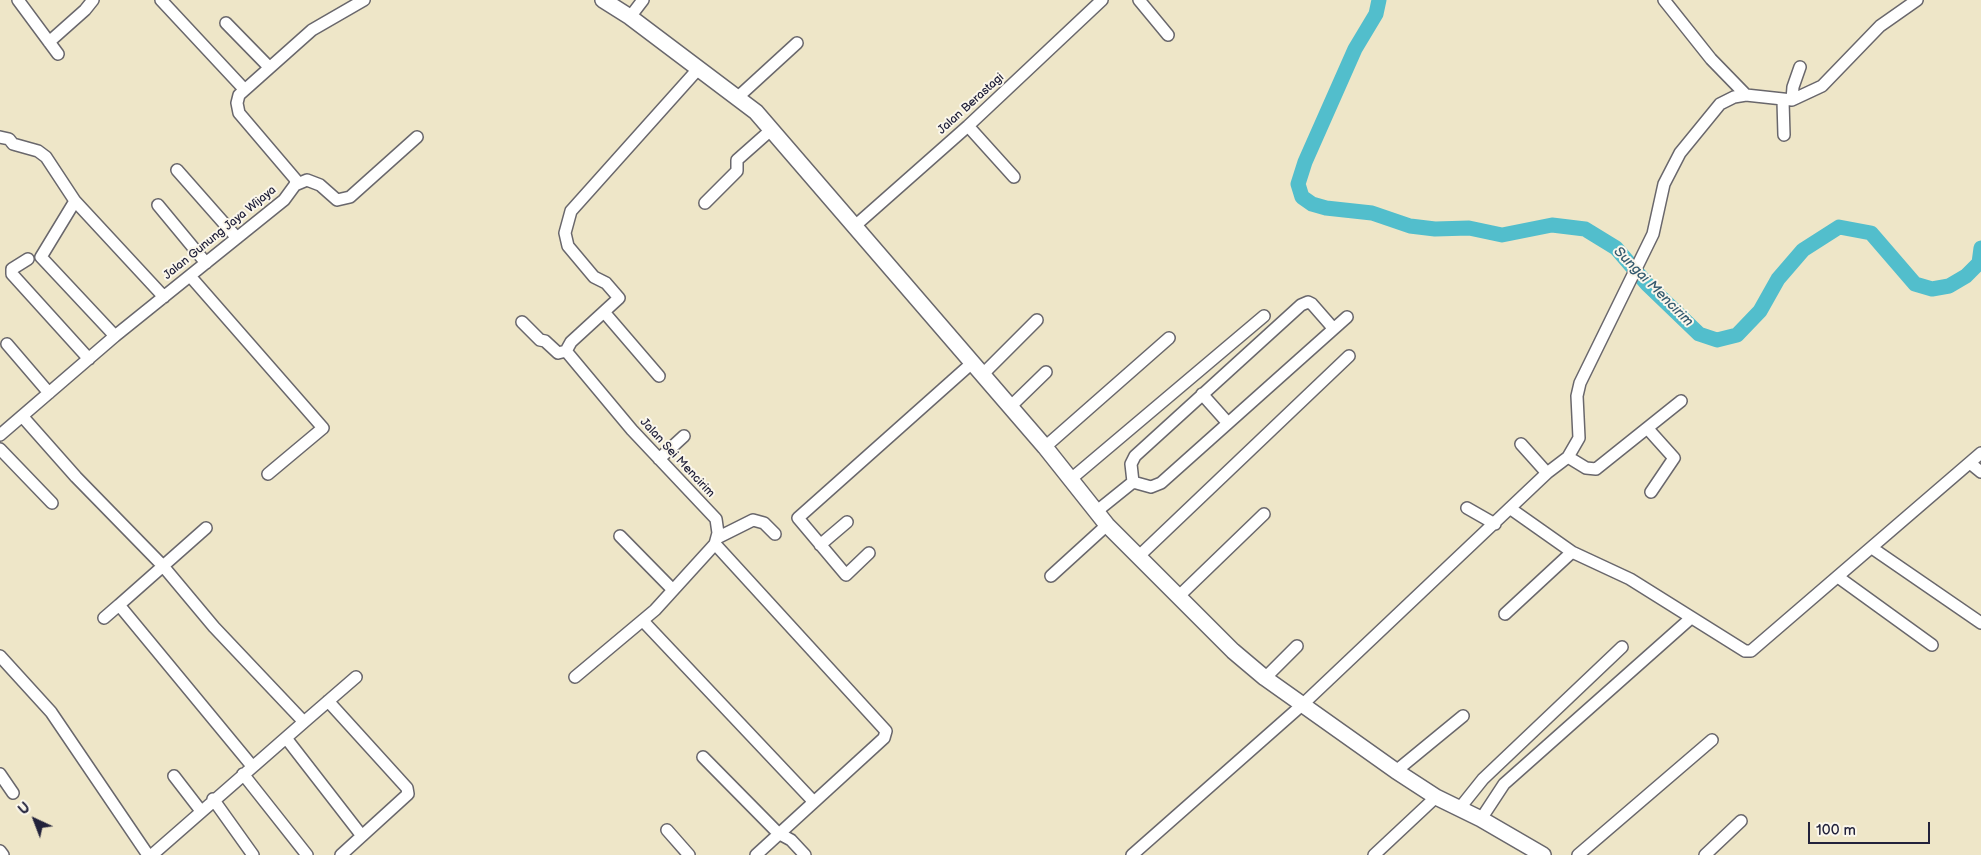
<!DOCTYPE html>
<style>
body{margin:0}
#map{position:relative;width:1981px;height:855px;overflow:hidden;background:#eee6c8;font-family:"Balsamiq Sans",sans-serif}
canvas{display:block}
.north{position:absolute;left:10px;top:795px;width:50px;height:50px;-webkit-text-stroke:4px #fbf7ec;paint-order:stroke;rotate:317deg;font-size:14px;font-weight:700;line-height:20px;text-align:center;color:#22223b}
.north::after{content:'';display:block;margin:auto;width:18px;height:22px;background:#22223b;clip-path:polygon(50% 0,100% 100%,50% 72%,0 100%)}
.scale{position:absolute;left:1808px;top:822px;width:122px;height:22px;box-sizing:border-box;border:2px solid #22223b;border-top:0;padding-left:6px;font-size:15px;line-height:18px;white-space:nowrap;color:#22223b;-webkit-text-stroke:4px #fbf7ec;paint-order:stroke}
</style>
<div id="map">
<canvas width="1981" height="855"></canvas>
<div class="north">U</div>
<div class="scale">100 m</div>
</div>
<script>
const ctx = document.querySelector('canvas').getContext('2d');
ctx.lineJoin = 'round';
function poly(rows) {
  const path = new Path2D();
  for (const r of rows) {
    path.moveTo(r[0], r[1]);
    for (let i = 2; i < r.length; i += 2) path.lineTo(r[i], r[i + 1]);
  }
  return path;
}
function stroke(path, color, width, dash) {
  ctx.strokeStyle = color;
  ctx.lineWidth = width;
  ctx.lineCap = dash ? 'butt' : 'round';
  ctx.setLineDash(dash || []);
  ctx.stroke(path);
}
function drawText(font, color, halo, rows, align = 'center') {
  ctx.font = font + ' "Balsamiq Sans",sans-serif';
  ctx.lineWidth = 4;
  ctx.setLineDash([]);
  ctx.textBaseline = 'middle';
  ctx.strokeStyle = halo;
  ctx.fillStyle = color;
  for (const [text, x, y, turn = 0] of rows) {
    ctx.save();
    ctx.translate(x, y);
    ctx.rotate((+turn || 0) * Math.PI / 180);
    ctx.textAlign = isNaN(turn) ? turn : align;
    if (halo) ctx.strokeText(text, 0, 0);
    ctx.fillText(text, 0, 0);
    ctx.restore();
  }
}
stroke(poly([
 [1379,0,1376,14,1355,49,1305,162,1298,184,1302,197,1312,204,1326,208,1372,213,1410,226,1435,229,1469,228,1502,235,1552,225,1585,229,1616,248,1647,284,1699,334,1717,340,1737,335,1760,311,1778,279,1803,250,1839,227,1871,233,1915,284,1932,289,1949,286,1966,276,1979,263,1981,248]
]), '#52becc', 15);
const minor = poly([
 [18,0,58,54],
 [161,0,244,89],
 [1139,0,1168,35],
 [1664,0,1711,59,1746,95],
 [630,17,643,0],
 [226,23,269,67],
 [49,42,85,10,93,0],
 [738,97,797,43],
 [1792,100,1793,87,1800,67],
 [1783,101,1784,135],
 [968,126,1014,177],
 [0,137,9,139,13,144,38,151,46,157,75,201,164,297],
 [177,170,237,238],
 [295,185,307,180,320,185,337,200,350,197,417,137],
 [75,201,41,257,115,336],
 [705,203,737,171,737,160,772,129],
 [158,205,206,263],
 [856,225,968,126,1102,0],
 [28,259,12,269,12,274,89,359],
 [190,276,323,428,268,474],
 [604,312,659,376],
 [522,322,540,340,545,341,558,353,566,351],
 [7,344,49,393],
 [566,351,632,430,716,519,718,533,715,544,655,610,575,677],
 [566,351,571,342,619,298,606,283,594,277,568,246,565,233,571,211,699,68],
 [982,375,1037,320],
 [1202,394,1227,422],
 [1010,407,1046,372],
 [22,416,76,477,163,566,214,627,304,722,356,677],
 [1648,429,1674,458,1651,492],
 [0,435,115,336,284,200,295,185,296,180,239,113,237,103,239,95,312,30,364,0],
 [1521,444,1547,473],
 [1045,447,1169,338],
 [0,449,52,503],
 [1568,457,1586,468,1596,469,1681,401],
 [659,459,684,436],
 [1970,463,1981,472],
 [1071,479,1264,316],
 [1133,482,1131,464,1135,456,1301,305,1308,302,1312,304,1333,328],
 [1467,508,1495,524],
 [1511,509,1572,552,1630,579,1745,651,1751,651,1981,453],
 [1097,511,1133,482,1151,487,1161,483,1347,317],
 [206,528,119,605,252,766],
 [620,536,673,590],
 [717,538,753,520,764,523,775,534],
 [715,544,886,731,884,738,756,855],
 [820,545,847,522],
 [1872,548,1981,623],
 [869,553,846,575,798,518,972,363],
 [1139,556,1349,356],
 [1051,576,1107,525],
 [1838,577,1932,645],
 [1179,596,1264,514],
 [1505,614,1572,552],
 [104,618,119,605],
 [643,621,814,802],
 [0,656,51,712,148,855],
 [1265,678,1297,646],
 [328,701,407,788,408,794,341,855],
 [286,738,362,836],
 [703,757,778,833,791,840,805,855],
 [1396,771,1463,716],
 [0,774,13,793],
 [243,774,307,855],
 [174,776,201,811],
 [213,799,253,855],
 [1459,809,1483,779,1622,647],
 [1481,819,1504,784,1691,618],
 [667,830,689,855],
 [0,851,3,855],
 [152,855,304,722],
 [1132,855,1302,705,1547,473,1568,457,1579,438,1577,396,1580,383,1653,234,1664,184,1680,153,1720,104,1734,97,1746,95,1792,100,1822,86,1880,26,1917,0],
 [1374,855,1436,797],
 [1578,855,1712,740],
 [1705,855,1741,821]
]);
const major = poly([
 [603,0,630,17,756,112,1045,447,1107,525,1233,651,1265,678,1396,771,1436,797,1481,819,1543,855]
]);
stroke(minor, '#69676c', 14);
stroke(major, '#69676c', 18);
stroke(minor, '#fff', 11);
stroke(major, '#fff', 15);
drawText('12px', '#22223b', '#fbf7ec', [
 ["Jalan Berastagi",971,104,-42],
 ["Jalan Gunung Jaya Wijaya",220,233,-39],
 ["Jalan Sei Mencirim",677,458,47]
]);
drawText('italic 14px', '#33596e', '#fbf7ec', [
 ["Sungai Mencirim",1653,287,45]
]);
</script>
